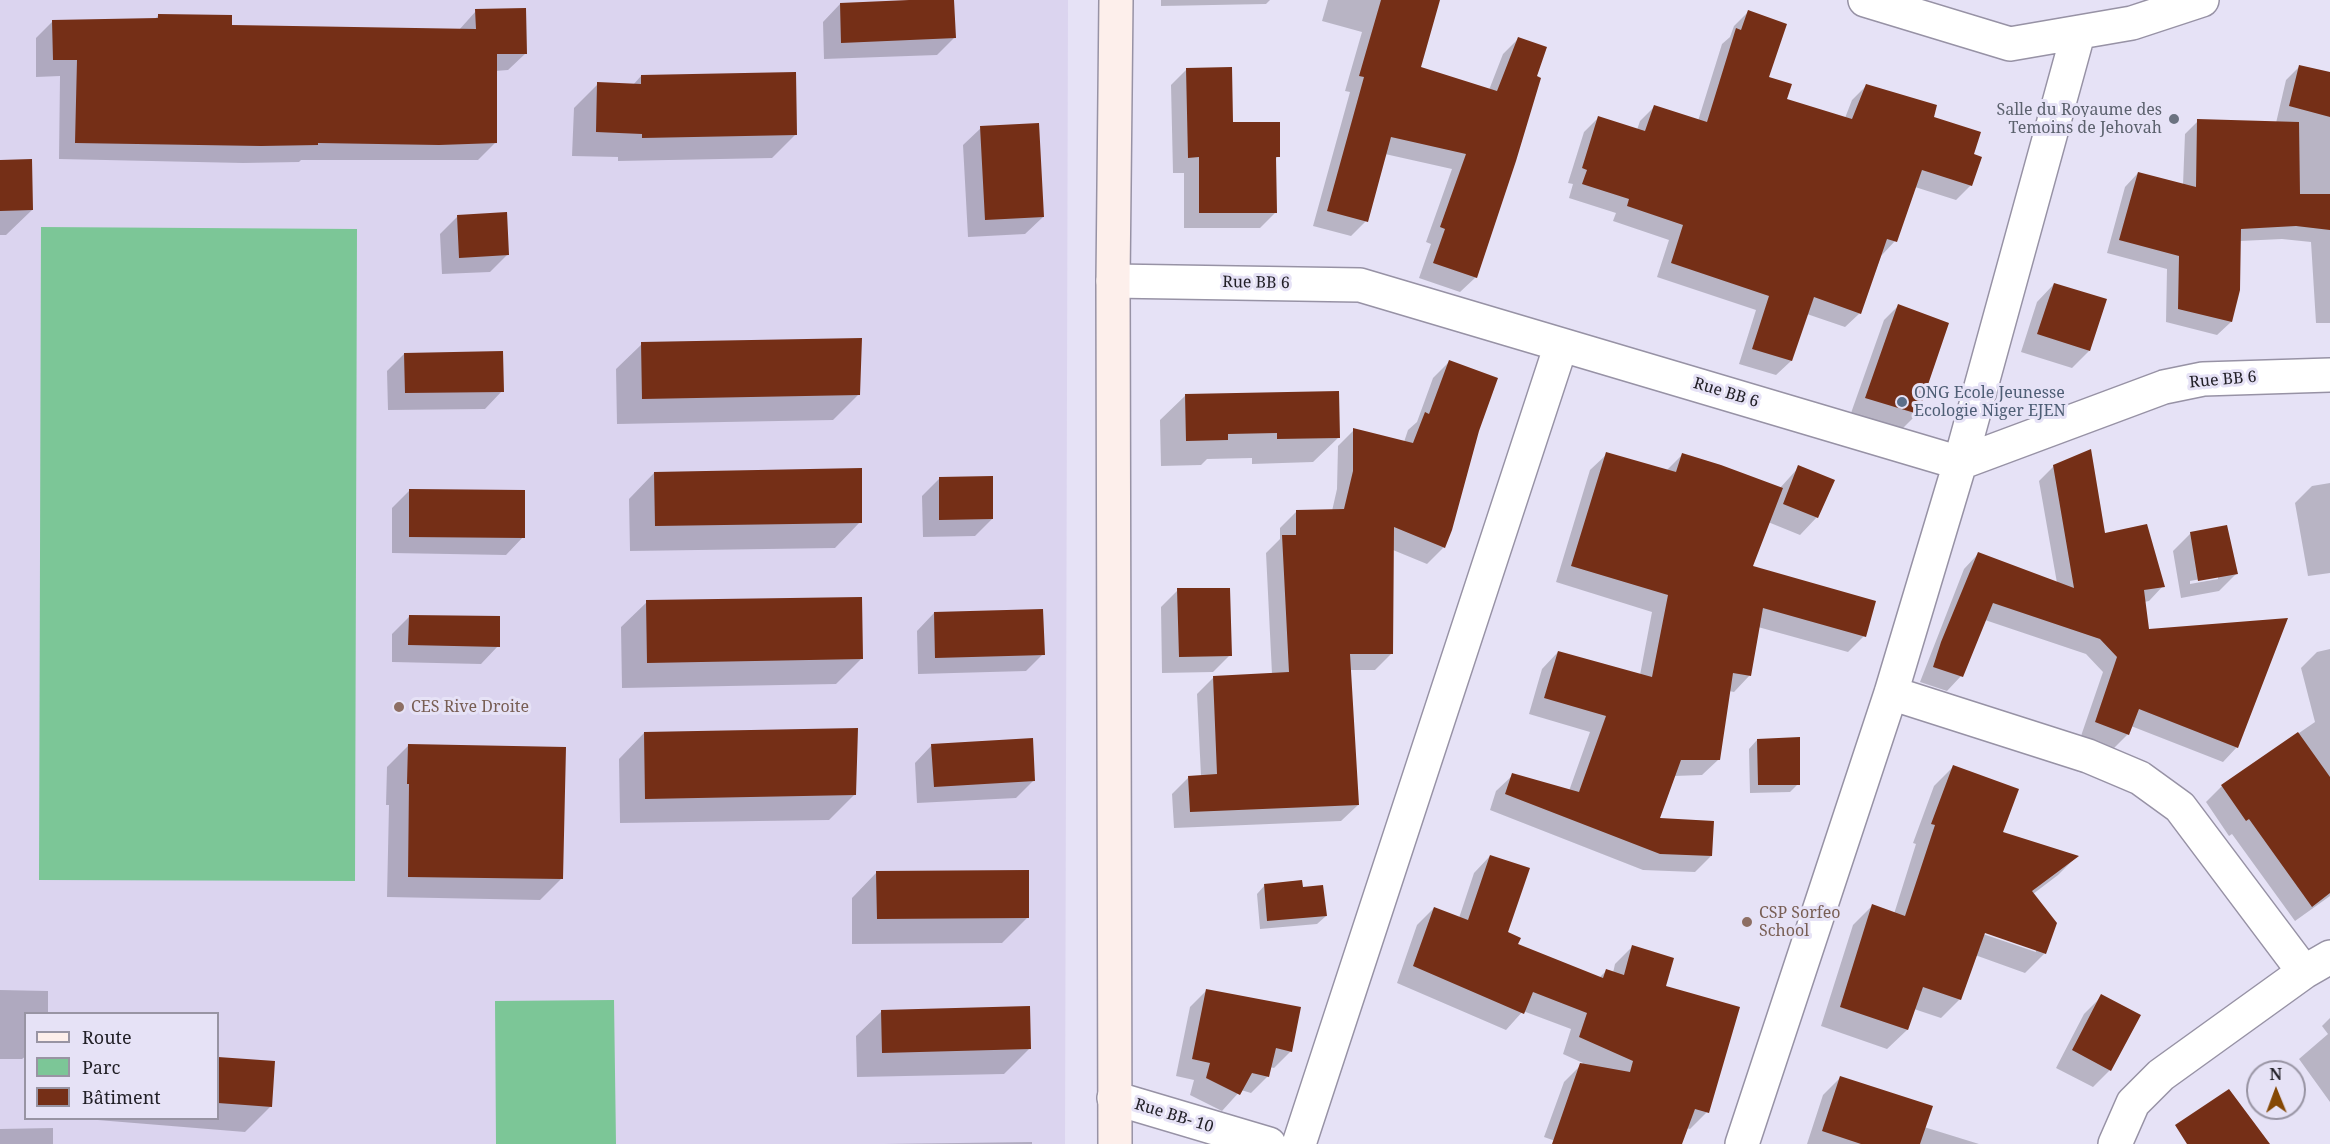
<!DOCTYPE html>
<meta charset="utf-8">
<style>
body{margin:0}
#map{position:relative;width:2330px;height:1144px;overflow:hidden;background:#e6e2f6;font-family:"Noto Serif",serif}
canvas{display:block}
.legend{position:absolute;left:24px;top:1012px;width:195px;height:108px;box-sizing:border-box;background:#e6e2f6;border:2px solid #9894a3;margin:0;padding:8px 10px;list-style:none;font-size:18px;color:#222027}
.legend li{display:flex;align-items:center;gap:12px;height:30px}
.legend b{width:30px;border:2px solid #9894a3}
.north{position:absolute;left:2246px;top:1060px;width:60px;height:60px;box-sizing:border-box;background:#e6e2f6;border:2px solid #9894a3;border-radius:50%;rotate:359deg;font-size:16px;font-weight:700;line-height:24px;text-align:center;color:#222027}
.north::after{content:'';display:block;margin:auto;width:21px;height:27px;background:#854804;clip-path:polygon(50% 0,100% 100%,50% 72%,0 100%)}
</style>
<div id="map">
<canvas width="2330" height="1144"></canvas>
<ul class="legend">
<li><b style="height:8px;background:#fdefeb"></b>Route</li>
<li><b style="height:16px;background:#7cc697"></b>Parc</li>
<li><b style="height:16px;background:#752f17"></b>Bâtiment</li>
</ul>
<div class="north">N</div>
</div>
<script>
const ctx = document.querySelector('canvas').getContext('2d');
ctx.lineJoin = 'round';
function fill(path, color) {
  ctx.fillStyle = color;
  ctx.fill(path, 'evenodd');
}
function poly(rows) {
  const path = new Path2D();
  for (const r of rows) {
    path.moveTo(r[0], r[1]);
    for (let i = 2; i < r.length; i += 2) path.lineTo(r[i], r[i + 1]);
  }
  return path;
}
function stroke(path, color, width, dash) {
  ctx.strokeStyle = color;
  ctx.lineWidth = width;
  ctx.lineCap = dash ? 'butt' : 'round';
  ctx.setLineDash(dash || []);
  ctx.stroke(path);
}
function drawText(font, color, halo, rows, align = 'center') {
  ctx.font = font + ' "Noto Serif",serif';
  ctx.lineWidth = 6;
  ctx.setLineDash([]);
  ctx.textBaseline = 'middle';
  ctx.strokeStyle = halo;
  ctx.fillStyle = color;
  for (const [text, x, y, turn = 0] of rows) {
    ctx.save();
    ctx.translate(x, y);
    ctx.rotate((+turn || 0) * Math.PI / 180);
    ctx.textAlign = isNaN(turn) ? turn : align;
    if (halo) ctx.strokeText(text, 0, 0);
    ctx.fillText(text, 0, 0);
    ctx.restore();
  }
}
fill(poly([
 [0,0,1068,0,1065,1144,0,1144],
 [26,1014,218,1014,218,1118,26,1118]
]), '#dbd4ef');
fill(poly([
 [41,227,357,229,355,881,39,880],
 [614,1000,616,1144,496,1144,495,1001]
]), '#7cc697');
fill(poly([
 [953,0,954,38,937,55,824,59,823,22,840,4],
 [1161,0,1270,0,1266,4,1161,6],
 [1328,0,1438,0,1420,68,1489,90,1503,54,1518,39,1476,277,1460,292,1419,278,1431,244,1426,242,1452,169,1385,154,1366,221,1351,236,1313,226,1350,92,1345,91,1362,32,1322,21],
 [476,11,526,53,508,70,495,71,495,143,478,160,301,160,299,162,243,163,59,159,60,76,36,77,36,38,53,21,154,20,159,15,230,27,459,30],
 [1749,11,1767,78,1785,100,1845,118,1852,100,1866,86,1932,118,1972,155,1971,185,1956,200,1915,187,1895,241,1881,256,1860,313,1845,327,1807,314,1791,361,1776,375,1739,364,1756,310,1657,277,1669,240,1613,221,1616,213,1569,198,1573,184,1568,183,1584,132,1598,118,1637,130,1640,121,1655,106,1698,121,1722,44,1730,37,1734,26],
 [2299,67,2330,74,2330,323,2316,323,2311,242,2282,239,2240,241,2231,322,2217,335,2166,322,2167,269,2107,253,2125,187,2138,173,2183,185,2185,134,2198,121,2276,123,2286,80],
 [1187,69,1232,124,1278,156,1275,160,1276,212,1260,228,1184,228,1184,173,1173,173,1171,85],
 [641,76,796,134,772,158,618,161,618,157,572,156,574,108,598,84,633,85],
 [981,128,1043,217,1025,234,968,237,963,145],
 [0,161,32,210,6,235,0,235],
 [457,217,508,254,490,272,442,274,440,234],
 [2054,284,2089,351,2072,368,2021,352,2037,302],
 [1899,305,1917,414,1902,429,1851,413,1884,320],
 [642,344,859,394,833,420,617,424,616,369],
 [404,354,502,391,485,409,388,410,387,371],
 [1449,362,1444,547,1427,564,1393,550,1392,653,1375,670,1350,670,1358,805,1341,821,1174,828,1172,794,1189,777,1201,776,1197,694,1214,677,1272,674,1266,553,1280,539,1280,528,1296,512,1332,511,1337,489,1338,446,1354,430,1404,442,1408,430,1417,422,1433,378],
 [1186,395,1339,437,1313,462,1252,464,1252,458,1207,459,1201,465,1161,466,1160,420],
 [1607,454,1666,471,1682,455,1780,488,1799,467,1817,517,1800,535,1768,522,1751,567,1864,636,1848,652,1758,627,1750,675,1734,692,1729,691,1719,759,1702,775,1674,776,1658,820,1711,856,1695,872,1643,870,1490,810,1496,791,1513,775,1569,791,1590,732,1529,714,1542,669,1558,652,1640,675,1652,612,1556,582,1590,470],
 [2054,466,2104,535,2163,586,2149,601,2144,602,2147,630,2237,747,2223,762,2131,726,2128,734,2114,748,2081,736,2103,672,2086,654,1985,620,1961,676,1947,691,1920,682,1964,569,1978,554,2057,583,2039,481],
 [654,473,860,522,835,548,630,551,629,499],
 [939,479,992,519,975,536,923,537,922,496],
 [2330,483,2330,573,2308,576,2295,503,2312,486],
 [410,490,523,537,506,555,392,553,392,508],
 [2191,533,2236,574,2219,591,2181,598,2173,551],
 [2218,576,2218,579,2190,584,2190,581],
 [1178,590,1230,655,1213,672,1162,673,1161,607],
 [647,602,862,658,836,684,622,688,621,627],
 [934,613,1043,654,1026,671,918,674,917,631],
 [410,616,498,646,481,664,392,662,392,634],
 [2330,649,2330,896,2295,921,2232,834,2229,836,2206,802,2222,786,2315,722,2301,668,2317,652],
 [644,733,855,794,829,820,620,823,619,759],
 [1757,740,1798,784,1790,792,1750,793,1749,749],
 [932,745,1034,780,1016,798,917,803,915,763],
 [408,746,562,878,540,900,387,897,389,805,386,805,387,767],
 [1954,766,2001,833,2076,857,2058,875,2033,894,2045,953,2025,973,1975,955,1960,999,1941,1018,1914,1009,1907,1030,1887,1049,1821,1026,1853,925,1872,906,1894,914,1916,844,1913,843,1934,786],
 [1978,929,2036,949,2036,952,1977,932],
 [1490,856,1506,933,1516,945,1599,978,1606,971,1613,973,1615,964,1632,947,1664,987,1707,1112,1690,1129,1686,1128,1680,1144,1564,1144,1544,1137,1564,1082,1583,1063,1563,1054,1571,1029,1523,1011,1506,1030,1397,983,1417,925,1434,908,1459,918,1474,873],
 [877,872,1028,917,1002,943,852,944,852,898],
 [1265,885,1301,889,1326,916,1317,924,1260,929,1257,894],
 [0,990,48,991,48,1014,26,1014,26,1056,22,1059,0,1059],
 [1207,990,1291,1051,1274,1068,1270,1067,1268,1076,1251,1093,1241,1090,1222,1111,1190,1095,1194,1080,1176,1076,1190,1007],
 [2102,996,2110,1070,2093,1087,2056,1068,2084,1014],
 [882,1011,1029,1049,1004,1074,857,1077,856,1036],
 [2330,1018,2330,1102,2299,1059,2328,1034,2322,1026],
 [218,1058,274,1063,271,1106,245,1132,73,1118,218,1118],
 [1841,1077,1924,1127,1979,1144,1807,1144,1823,1095],
 [53,1128,53,1144,0,1144,0,1129],
 [1032,1142,1032,1144,884,1144]
]), '#0003');
fill(poly([
 [909,0,954,0,956,38,841,43,840,3],
 [1381,0,1440,0,1421,67,1497,91,1518,37,1547,47,1537,76,1541,78,1516,161,1477,278,1433,263,1445,229,1440,227,1466,154,1391,137,1368,222,1327,211,1364,77,1359,76],
 [526,8,527,54,497,54,497,143,439,145,318,143,318,145,261,146,75,143,77,60,53,60,52,20,158,18,158,14,232,15,232,25,476,29,475,9],
 [1748,10,1787,24,1769,77,1792,84,1787,99,1852,119,1866,84,1937,105,1934,117,1981,132,1974,154,1982,157,1972,186,1922,170,1897,242,1887,239,1861,314,1814,297,1792,361,1752,349,1769,296,1671,263,1683,225,1627,206,1629,199,1582,184,1587,170,1582,168,1598,116,1645,131,1654,105,1707,122,1736,28,1741,30],
 [2299,65,2330,72,2330,117,2289,106],
 [1232,67,1233,122,1280,122,1280,157,1276,157,1277,213,1199,213,1199,157,1188,158,1186,68],
 [796,72,797,135,642,138,642,134,596,132,597,82,641,84,641,75],
 [2197,119,2299,122,2300,194,2330,194,2330,230,2296,226,2241,229,2240,290,2232,322,2178,309,2179,256,2119,240,2138,172,2196,187],
 [1039,123,1044,217,985,220,980,126],
 [32,159,33,210,0,211,0,160],
 [507,212,509,255,459,258,457,215],
 [2054,283,2107,299,2090,351,2037,334],
 [1898,304,1949,323,1918,414,1865,398],
 [862,338,860,395,642,399,641,342],
 [503,351,504,392,405,393,404,353],
 [1449,360,1498,378,1479,431,1452,530,1445,548,1394,527,1393,654,1350,654,1359,805,1190,812,1188,776,1217,774,1213,676,1289,672,1282,535,1296,535,1296,510,1344,509,1353,471,1353,428,1413,443,1425,412,1429,414],
 [1339,391,1340,438,1277,439,1277,433,1228,434,1228,440,1186,441,1185,394],
 [2091,449,2105,533,2147,524,2165,587,2144,590,2149,629,2288,618,2238,748,2139,709,2129,735,2095,722,2117,657,2100,639,1993,603,1963,677,1933,667,1941,642,1978,552,2074,588,2053,465],
 [1606,452,1676,472,1682,453,1721,465,1783,488,1753,566,1876,601,1866,637,1763,608,1751,676,1733,673,1720,760,1681,760,1660,818,1714,821,1712,856,1660,854,1505,794,1512,773,1579,792,1606,716,1544,698,1558,651,1652,677,1668,595,1571,566],
 [1798,465,1835,480,1818,518,1783,504],
 [862,468,862,523,655,526,654,472],
 [993,476,993,519,939,520,939,477],
 [409,489,525,490,525,538,409,537],
 [2227,525,2238,574,2198,581,2190,532],
 [1177,588,1230,588,1232,656,1179,657],
 [862,597,863,659,647,663,646,600],
 [1043,609,1045,655,935,658,934,612],
 [409,615,500,616,500,647,408,645],
 [858,728,856,795,645,799,644,732],
 [2298,732,2330,777,2330,893,2312,907,2249,819,2246,821,2221,785],
 [1800,737,1800,785,1758,785,1757,739],
 [1033,738,1035,781,934,787,931,744],
 [408,744,566,747,563,879,408,877,409,784,407,784],
 [1953,765,2019,789,2003,832,2079,856,2032,891,2057,923,2046,954,1985,933,1961,1000,1923,987,1908,1030,1840,1007,1872,904,1905,916,1935,825,1931,824],
 [1490,855,1530,868,1508,932,1521,938,1518,944,1603,978,1606,969,1624,975,1632,945,1674,958,1666,986,1740,1007,1709,1113,1695,1109,1682,1144,1552,1144,1580,1063,1630,1072,1633,1061,1579,1037,1587,1013,1533,992,1524,1014,1413,966,1434,907,1468,920],
 [1029,870,1029,918,877,919,876,871],
 [1302,880,1303,887,1323,885,1327,916,1267,921,1264,884],
 [1206,989,1301,1007,1292,1052,1276,1048,1269,1077,1252,1073,1240,1095,1206,1078,1210,1063,1192,1059],
 [2101,994,2141,1015,2111,1071,2072,1050],
 [1030,1006,1031,1049,882,1053,881,1010],
 [218,1057,275,1061,272,1107,218,1103],
 [1840,1076,1933,1106,1920,1144,1861,1144,1822,1131],
 [2229,1089,2270,1144,2187,1144,2175,1125]
]), '#752f17');
const street = poly([
 [1865,0,2010,44,2132,23,2202,0],
 [1113,281,1360,285,1960,463,2164,387,2203,379,2330,375],
 [1891,693,2088,756,2140,778,2180,807,2304,972],
 [1114,1098,1269,1144],
 [1299,1144,1561,345],
 [1742,1144,1891,693,1960,463,2078,34],
 [2115,1144,2133,1103,2161,1075,2304,972,2330,957]
]);
const secondary = poly([
 [1115,1144,1113,281,1116,0]
]);
stroke(street, '#9792a5', 36);
stroke(secondary, '#9792a5', 36);
stroke(street, '#fff', 33);
stroke(secondary, '#fdefeb', 33);
for (const [x, y, r, color] of [
 [2174,119,6,"#6b7280"],
 [1902,402,6,"#5c6f8a"],
 [399,707,6,"#8d6e63"],
 [1747,922,6,"#8d6e63"]
]) {
  const dot = new Path2D();
  dot.arc(x, y, r, 0, 2 * Math.PI);
  ctx.fillStyle = color;
  ctx.fill(dot);
  stroke(dot, '#e6e2f6', 2);
}
drawText('16px', '#5b616d', '#e6e2f6', [
 ["Salle du Royaume des",2162,110],
 ["Temoins de Jehovah",2162,128]
], 'right');
drawText('16px', '#222027', '#e6e2f6', [
 ["Rue BB 6",1256,283,1],
 ["Rue BB 6",2223,380,-5],
 ["Rue BB 6",1726,393,17],
 ["Rue BB- 10",1174,1116,17]
]);
drawText('16px', '#4e5e75', '#e6e2f6', [
 ["ONG Ecole Jeunesse",1914,393],
 ["Ecologie Niger EJEN",1914,411]
], 'left');
drawText('16px', '#785e54', '#e6e2f6', [
 ["CES Rive Droite",411,707],
 ["CSP Sorfeo",1759,913],
 ["School",1759,931]
], 'left');
</script>
